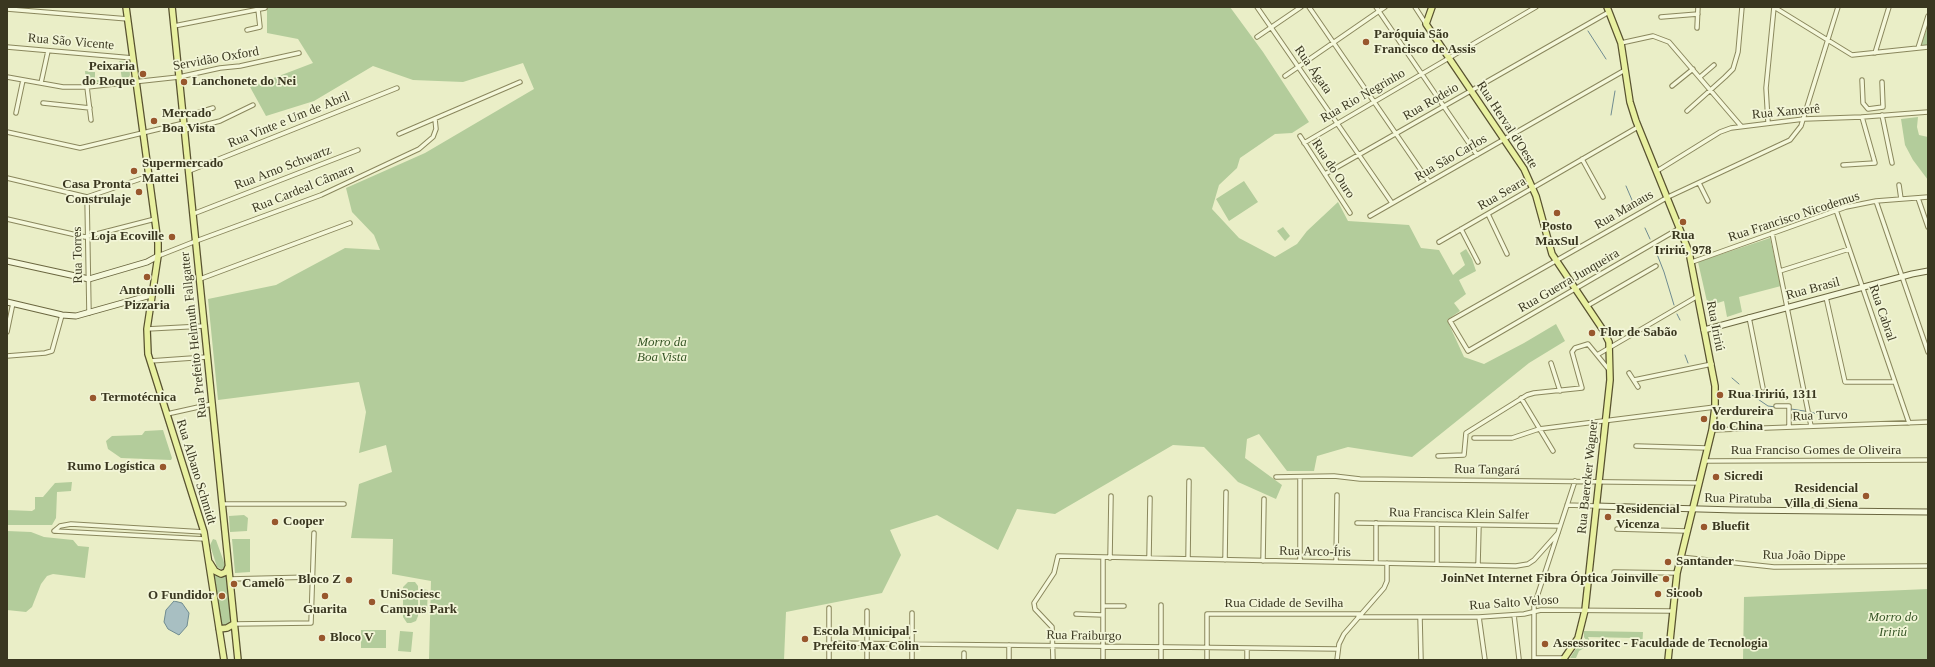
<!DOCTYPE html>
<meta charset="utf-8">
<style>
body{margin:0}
#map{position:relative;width:1935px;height:667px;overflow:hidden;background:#eaeec7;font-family:Georgia,serif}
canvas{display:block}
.frame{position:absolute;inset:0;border:8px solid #3a3720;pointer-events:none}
</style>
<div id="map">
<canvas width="1935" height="667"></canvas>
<div class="frame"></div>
</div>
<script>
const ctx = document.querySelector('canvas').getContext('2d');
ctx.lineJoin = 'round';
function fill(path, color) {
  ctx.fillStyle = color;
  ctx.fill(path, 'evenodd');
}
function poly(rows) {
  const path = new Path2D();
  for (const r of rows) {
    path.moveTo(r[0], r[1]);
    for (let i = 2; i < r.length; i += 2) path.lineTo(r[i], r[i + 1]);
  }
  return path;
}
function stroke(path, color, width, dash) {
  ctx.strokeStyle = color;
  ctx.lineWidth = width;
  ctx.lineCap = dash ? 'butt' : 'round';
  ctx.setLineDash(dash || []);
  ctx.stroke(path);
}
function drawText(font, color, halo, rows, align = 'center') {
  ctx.font = font + ' Georgia,serif';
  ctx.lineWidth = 3.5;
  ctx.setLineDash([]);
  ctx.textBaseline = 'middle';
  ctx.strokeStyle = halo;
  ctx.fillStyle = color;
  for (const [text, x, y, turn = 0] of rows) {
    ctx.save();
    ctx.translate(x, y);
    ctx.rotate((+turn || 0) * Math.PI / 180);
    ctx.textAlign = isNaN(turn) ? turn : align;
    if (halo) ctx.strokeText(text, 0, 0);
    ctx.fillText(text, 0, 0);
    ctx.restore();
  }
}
fill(poly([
 [267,7,1230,7,1263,52,1309,122,1292,133,1275,134,1240,158,1237,168,1219,185,1212,209,1239,238,1275,257,1297,244,1307,231,1338,202,1348,221,1409,225,1421,248,1439,250,1453,275,1465,265,1460,253,1466,249,1472,259,1476,271,1459,280,1466,294,1454,303,1460,311,1447,320,1464,357,1484,364,1524,343,1556,324,1565,341,1529,363,1412,457,1348,447,1317,456,1314,471,1287,471,1259,434,1247,439,1245,458,1282,485,1276,499,1238,482,1204,447,1173,445,1055,514,1017,509,998,550,937,515,890,530,901,555,882,593,786,612,784,660,429,660,431,581,392,574,393,539,351,538,359,484,392,472,386,445,359,453,366,412,359,382,218,400,208,299,276,285,345,248,380,250,374,235,352,212,346,188,425,153,534,89,523,63,463,82,413,80,373,66,314,101,266,116,250,87,313,63,298,39,267,33],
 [1927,28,1928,45,1921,45],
 [119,61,129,63,130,75,129,77,122,79],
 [85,71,95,72,95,80,102,80,102,82,86,83],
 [1918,117,1917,127,1919,135,1928,137,1928,180,1913,160,1905,145,1901,119],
 [1244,181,1258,202,1229,221,1216,199],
 [1283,227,1290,236,1285,241,1277,231],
 [1770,238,1781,286,1739,297,1742,312,1727,317,1724,301,1708,306,1698,262],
 [163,430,172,458,171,460,121,458,108,449,106,441,112,436,142,435,145,431],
 [72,482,71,491,57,492,56,518,52,525,7,525,7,510,32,511,35,509,35,497,43,497,55,483],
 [244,515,248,518,247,531,230,532,229,516],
 [7,531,31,532,44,537,73,540,78,546,89,547,85,578,53,574,47,576,41,584,32,607,26,612,7,610],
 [213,539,216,540,225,565,223,570,217,567,210,545],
 [232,539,250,539,250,572,235,573],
 [213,571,219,576,227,573,231,621,229,624,224,626,221,625],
 [408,582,415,582,418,586,418,616,416,621,411,623,407,623,403,617,403,587],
 [420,589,428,590,427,609,420,609],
 [1928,589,1928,660,1743,660,1744,597],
 [361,630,386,630,386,648,361,648],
 [400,631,413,632,411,652,398,651],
 [1584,631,1643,632,1642,649,1634,638,1588,637,1592,646,1590,646,1584,637],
 [1581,641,1586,647,1579,651,1576,658,1570,658]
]), '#b3cc9b');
const water = poly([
 [174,601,182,603,189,613,187,626,179,635,168,629,164,622,166,610,174,601]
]);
fill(water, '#a8bfc2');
stroke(water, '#6f8b90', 1);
stroke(poly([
 [1588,31,1606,59],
 [1611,115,1615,91],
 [1626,186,1635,207],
 [1645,228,1650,239],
 [1655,249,1664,272,1674,305],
 [1677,314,1680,320],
 [1685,355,1688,363],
 [1732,378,1739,384],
 [1746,391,1768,406,1776,407],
 [1791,409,1811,412,1831,419]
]), '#6f8b90', 1);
const street = poly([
 [1257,7,1392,203],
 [1309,7,1429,182],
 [1376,7,1477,155],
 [1415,7,1426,24],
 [1774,7,1852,55,1928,47],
 [7,9,128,19],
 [1661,17,1698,14],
 [174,26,265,8],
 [1697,28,1698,7],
 [247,30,260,27,258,9],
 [1257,37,1301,7],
 [1621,43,1653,36,1669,42,1741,126],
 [7,47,133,58],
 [1918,48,1928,16],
 [1875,53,1889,7],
 [1285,76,1385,7],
 [7,77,63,87,87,87,179,77,220,68,240,66,299,53],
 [1700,77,1714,65],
 [1862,80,1863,103,1868,109,1883,107,1882,82],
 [41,83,48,51],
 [1672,86,1693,69],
 [87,87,91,120],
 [43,103,90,108],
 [1687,111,1725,77,1733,69,1738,52,1742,7],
 [16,113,23,80],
 [1882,115,1892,163],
 [184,117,213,108],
 [1768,122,1766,88,1774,7],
 [185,130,220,121,253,105],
 [7,132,80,148,184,123],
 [399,134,520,82],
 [1300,136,1350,213],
 [1304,143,1536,7],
 [1582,159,1603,197],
 [1843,165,1875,163,1862,117],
 [189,171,397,88],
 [1657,171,1720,132,1731,128,1804,119,1862,117,1928,112],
 [1325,174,1609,12],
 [7,178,87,197,149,176],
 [1699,183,1708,201],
 [1899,185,1901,199],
 [87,197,89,313],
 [1918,198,1928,227],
 [1876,201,1928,352],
 [1836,210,1909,423],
 [193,214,358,150],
 [1488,214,1507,254],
 [1370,216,1625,70],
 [7,219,85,237,155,219],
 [1680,228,1468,351,1450,321,1668,197,1790,140,1801,126,1838,7],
 [1461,229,1478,262],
 [1772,233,1811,426],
 [1439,242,1638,127],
 [158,256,196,241,321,195,419,149,433,137,436,129,435,119],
 [1692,262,1846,207,1876,201,1928,197],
 [1780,271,1849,249],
 [200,279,350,223],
 [1826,297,1845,382,1895,382],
 [1587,306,1656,266],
 [1749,317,1763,388],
 [147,329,204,326],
 [7,332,13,303],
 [1597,355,1610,371],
 [7,356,45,353,52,351,62,315],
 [150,361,207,357],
 [1551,363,1560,391],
 [1629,373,1638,387],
 [1634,380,1712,364],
 [1521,398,1553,451],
 [1776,406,1789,406,1789,427],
 [167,414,212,404],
 [1712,430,1928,422],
 [1474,438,1512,438,1539,429,1715,407],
 [1636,446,1707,448],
 [1438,456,1464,455,1466,433,1527,395,1534,393,1582,388,1572,352,1575,348,1588,344,1597,355,1698,296],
 [1704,461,1928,460],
 [1276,477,1334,476,1360,479,1699,483],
 [222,504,344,504],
 [1567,505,1596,506],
 [1357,523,1560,526],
 [1617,529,1686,531],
 [54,531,60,526,71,524,204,532],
 [54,531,205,539],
 [1680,557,1774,567,1928,566],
 [1110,558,1111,496],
 [1149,558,1150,498],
 [1188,559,1189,481],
 [1225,560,1226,492],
 [1263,561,1264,499],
 [1300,561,1300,477],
 [1336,562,1337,495],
 [1376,563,1376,523],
 [1437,564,1437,524],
 [1478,565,1479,525],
 [1614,572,1677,573],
 [230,579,313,577],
 [1161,605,1161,660],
 [1103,606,1124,606],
 [1076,614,1103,615],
 [1514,615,1519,659],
 [1358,617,1479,617,1524,614,1541,610,1672,611],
 [1420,617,1421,660],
 [1479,617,1485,660],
 [234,624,311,623,314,533],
 [829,643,1338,649],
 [964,653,964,660],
 [1534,658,1564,658],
 [829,660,829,608],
 [867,660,867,611],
 [912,660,912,613],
 [1009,660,1009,645],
 [1053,660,1052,627,1035,609,1034,603,1054,573,1058,556,1516,566,1528,564,1534,560,1558,533],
 [1103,660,1103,557],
 [1207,660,1207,614,1360,614],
 [1247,660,1247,648],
 [1337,660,1339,644,1344,634,1384,588,1387,581,1387,563],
 [1534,660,1534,606,1575,481]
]);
const secondary = poly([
 [7,261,89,279,147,262,158,256],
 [7,302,62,315,76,316,151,295],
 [1704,330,1912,274,1928,271],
 [1596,506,1735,510,1928,512]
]);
const primary = poly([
 [126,7,158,243,158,256,147,329,148,354,204,532,224,660],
 [172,7,238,660],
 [1432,7,1426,24,1524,169,1536,196,1552,254,1603,330,1609,342,1610,380,1585,610,1578,638,1563,660],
 [1607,7,1621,43,1630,102,1636,121,1689,252,1715,386,1715,407,1712,430,1677,573,1668,660],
 [210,563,215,571,221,574,226,572,228,567],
 [219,629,227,628,234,624]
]);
stroke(street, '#8a875d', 5.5);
stroke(secondary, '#6b6740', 7);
stroke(primary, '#585230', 8);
stroke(street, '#f5f8db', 3.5);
stroke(secondary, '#f5f8db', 5);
stroke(primary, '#e8f0a0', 5.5);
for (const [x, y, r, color] of [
 [1366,42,4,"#98572d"],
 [143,74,4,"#98572d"],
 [184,82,4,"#98572d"],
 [154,121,4,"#98572d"],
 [134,171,4,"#98572d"],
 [139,192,4,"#98572d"],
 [1557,213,4,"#98572d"],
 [1683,222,4,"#98572d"],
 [172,237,4,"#98572d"],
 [147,277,4,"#98572d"],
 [1592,333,4,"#98572d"],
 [1720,395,4,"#98572d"],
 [93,398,4,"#98572d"],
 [1704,419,4,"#98572d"],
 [163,467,4,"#98572d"],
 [1716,477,4,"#98572d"],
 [1866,496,4,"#98572d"],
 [1608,517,4,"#98572d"],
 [275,522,4,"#98572d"],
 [1704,527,4,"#98572d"],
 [1668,562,4,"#98572d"],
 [1666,579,4,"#98572d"],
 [349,580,4,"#98572d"],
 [234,584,4,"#98572d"],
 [1658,594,4,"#98572d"],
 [222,596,4,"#98572d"],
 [325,596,4,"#98572d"],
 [372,602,4,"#98572d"],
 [322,638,4,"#98572d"],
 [805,639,4,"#98572d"],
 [1545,644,4,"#98572d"]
]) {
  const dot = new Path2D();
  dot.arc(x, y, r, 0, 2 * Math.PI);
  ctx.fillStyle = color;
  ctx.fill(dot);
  stroke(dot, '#f2f5d7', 1.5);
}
drawText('bold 13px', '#3a3720', '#f2f5d7', [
 ["Paróquia São",1374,35],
 ["Francisco de Assis",1374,50],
 ["Peixaria",135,67,"right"],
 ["do Roque",135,82,"right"],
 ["Lanchonete do Nei",192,82],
 ["Mercado",162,114],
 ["Boa Vista",162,129],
 ["Supermercado",142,164],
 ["Mattei",142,179],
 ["Casa Pronta",131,185,"right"],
 ["Construlaje",131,200,"right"],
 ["Posto",1557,227,"center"],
 ["MaxSul",1557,242,"center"],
 ["Rua",1683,236,"center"],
 ["Iririú, 978",1683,251,"center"],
 ["Loja Ecoville",164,237,"right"],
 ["Antoniolli",147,291,"center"],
 ["Pizzaria",147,306,"center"],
 ["Flor de Sabão",1600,333],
 ["Rua Iririú, 1311",1728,395],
 ["Termotécnica",101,398],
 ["Verdureira",1712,412],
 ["do China",1712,427],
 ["Rumo Logística",155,467,"right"],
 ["Sicredi",1724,477],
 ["Residencial",1858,489,"right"],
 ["Villa di Siena",1858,504,"right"],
 ["Residencial",1616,510],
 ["Vicenza",1616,525],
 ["Cooper",283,522],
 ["Bluefit",1712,527],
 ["Santander",1676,562],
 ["JoinNet Internet Fibra Óptica Joinville",1658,579,"right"],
 ["Bloco Z",341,580,"right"],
 ["Camelô",242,584],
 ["Sicoob",1666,594],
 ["UniSociesc",380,595],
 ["Campus Park",380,610],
 ["O Fundidor",214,596,"right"],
 ["Guarita",325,610,"center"],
 ["Escola Municipal -",813,632],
 ["Prefeito Max Colin",813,647],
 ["Bloco V",330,638],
 ["Assessoritec - Faculdade de Tecnologia",1553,644]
], 'left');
drawText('13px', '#3a3720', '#f2f5d7', [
 ["Rua São Vicente",71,42,5],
 ["Servidão Oxford",216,59,-10],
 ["Rua Ágata",1313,70,55],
 ["Rua Rio Negrinho",1363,96,-30],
 ["Rua Rodeio",1431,102,-30],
 ["Rua Xanxerê",1786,112,-5],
 ["Rua Vinte e Um de Abril",289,120,-22],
 ["Rua Herval d'Oeste",1507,125,57],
 ["Rua São Carlos",1451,158,-30],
 ["Rua Arno Schwartz",283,168,-21],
 ["Rua do Ouro",1333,169,57],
 ["Rua Cardeal Câmara",303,189,-22],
 ["Rua Seara",1502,194,-30],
 ["Rua Manaus",1624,210,-30],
 ["Rua Francisco Nicodemus",1794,217,-18],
 ["Rua Torres",78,255,-91],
 ["Rua Guerra Junqueira",1569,281,-30],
 ["Rua Brasil",1813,289,-15],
 ["Rua Cabral",1882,313,71],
 ["Rua Iririú",1715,326,79],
 ["Rua Prefeito Helmuth Fallgatter",194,335,-96],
 ["Rua Turvo",1820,416,-2],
 ["Rua Franciso Gomes de Oliveira",1816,451],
 ["Rua Tangará",1487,470,1],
 ["Rua Albano Schmidt",196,472,73],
 ["Rua Baercker Wagner",1588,477,-84],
 ["Rua Piratuba",1738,499,1],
 ["Rua Francisca Klein Salfer",1459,514,1],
 ["Rua Arco-Íris",1315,552,1],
 ["Rua João Dippe",1804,556,1],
 ["Rua Salto Veloso",1514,603,-4],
 ["Rua Cidade de Sevilha",1284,604],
 ["Rua Fraiburgo",1084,636,1]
]);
drawText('italic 13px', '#375627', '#f2f5d7', [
 ["Morro da",662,343],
 ["Boa Vista",662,358],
 ["Morro do",1893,618],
 ["Iririú",1893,633]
]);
</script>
